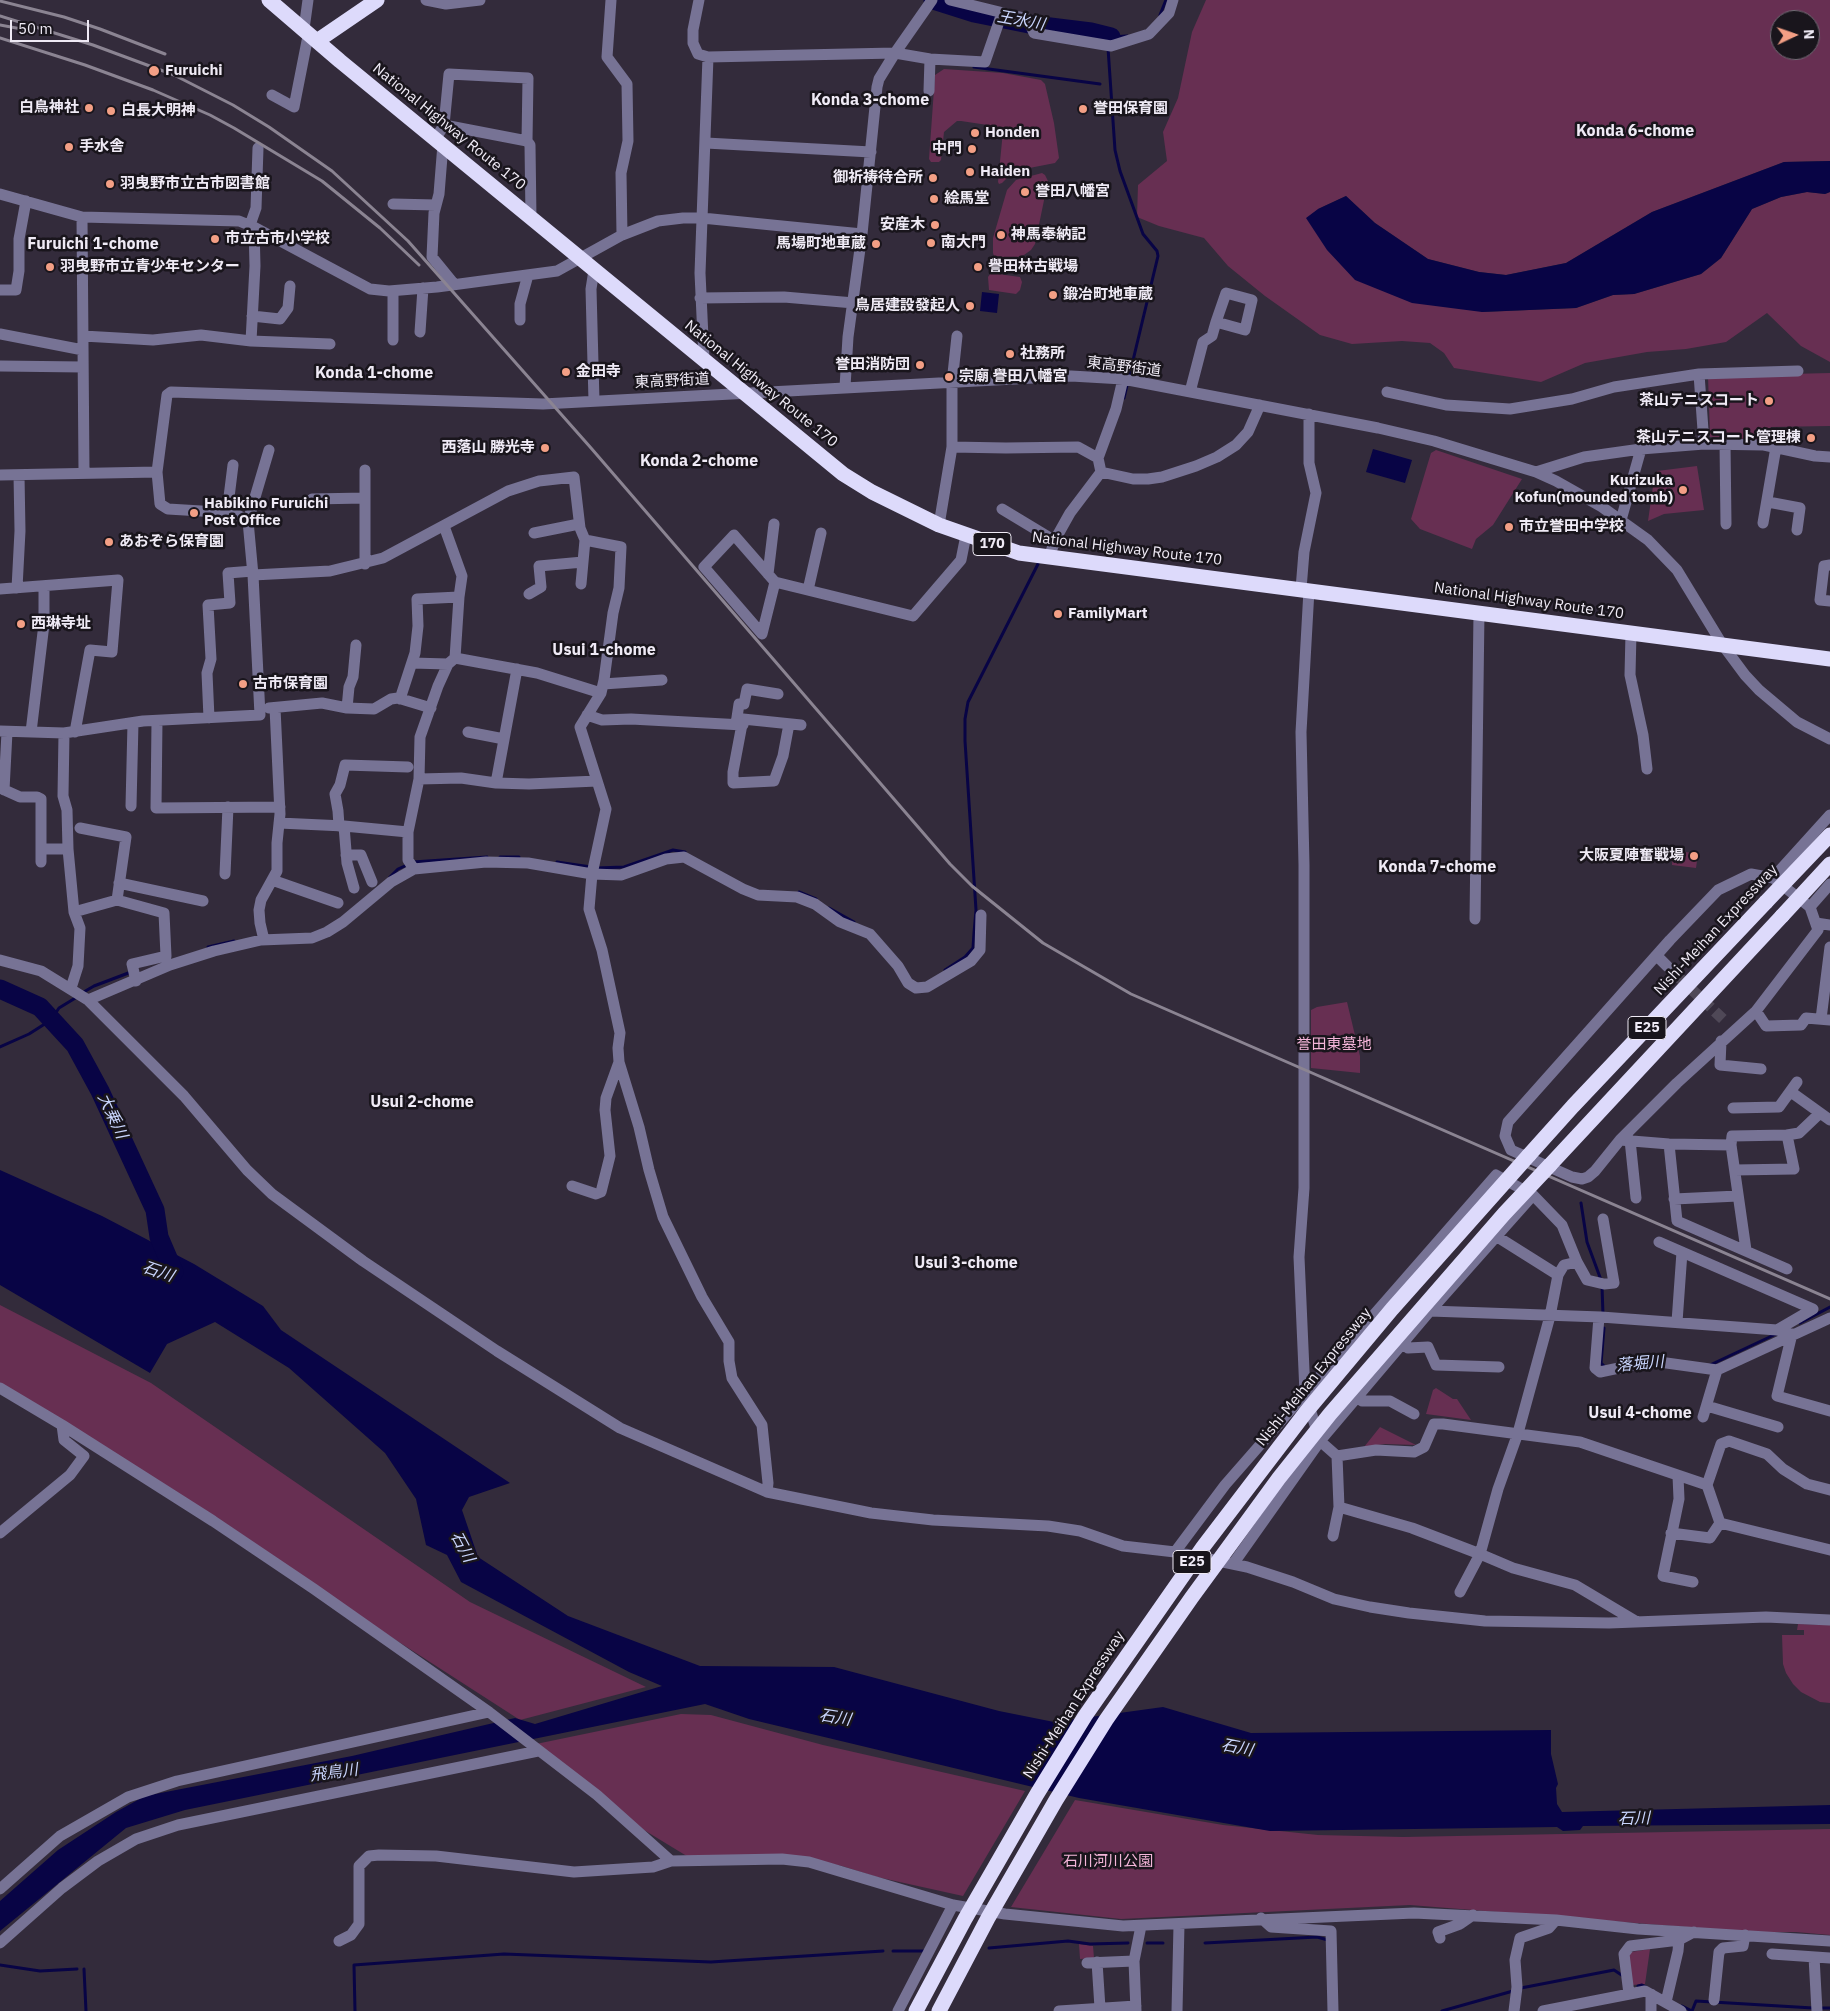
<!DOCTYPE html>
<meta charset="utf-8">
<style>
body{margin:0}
#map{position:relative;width:1830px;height:2011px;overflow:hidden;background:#332b3b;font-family:"IBM Plex Sans",sans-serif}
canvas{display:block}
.north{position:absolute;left:1770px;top:10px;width:50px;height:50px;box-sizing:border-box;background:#19151c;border:1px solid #6f6a73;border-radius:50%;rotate:87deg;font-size:14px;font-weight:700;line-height:20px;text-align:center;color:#efeaf5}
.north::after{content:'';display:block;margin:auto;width:18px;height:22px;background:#f39f85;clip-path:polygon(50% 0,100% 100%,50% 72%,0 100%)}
.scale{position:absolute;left:10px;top:20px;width:79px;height:22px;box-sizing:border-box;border:2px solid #efeaf5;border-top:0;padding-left:6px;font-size:15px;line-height:18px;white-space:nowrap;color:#efeaf5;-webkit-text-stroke:4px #19151c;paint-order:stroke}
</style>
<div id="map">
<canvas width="1830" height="2011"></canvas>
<div class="north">N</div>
<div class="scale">50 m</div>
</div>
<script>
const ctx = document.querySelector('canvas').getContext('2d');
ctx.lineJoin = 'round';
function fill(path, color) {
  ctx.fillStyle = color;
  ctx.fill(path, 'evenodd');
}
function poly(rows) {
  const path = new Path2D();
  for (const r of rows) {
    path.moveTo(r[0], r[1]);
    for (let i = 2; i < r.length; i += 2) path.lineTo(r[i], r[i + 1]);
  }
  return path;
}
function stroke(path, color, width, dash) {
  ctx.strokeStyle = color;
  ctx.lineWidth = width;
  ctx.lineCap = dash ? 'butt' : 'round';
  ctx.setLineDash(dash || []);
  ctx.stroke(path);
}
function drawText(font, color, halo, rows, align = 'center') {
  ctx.font = font + ' "IBM Plex Sans","Noto Sans JP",sans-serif';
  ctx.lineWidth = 5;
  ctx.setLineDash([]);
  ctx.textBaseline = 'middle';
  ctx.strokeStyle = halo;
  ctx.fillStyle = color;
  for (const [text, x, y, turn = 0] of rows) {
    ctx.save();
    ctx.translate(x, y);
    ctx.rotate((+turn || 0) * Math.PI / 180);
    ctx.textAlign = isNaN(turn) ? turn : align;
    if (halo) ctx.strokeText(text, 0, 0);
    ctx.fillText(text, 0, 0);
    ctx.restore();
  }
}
fill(poly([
 [1206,0,1830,0,1830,161,1784,162,1652,212,1566,263,1506,275,1479,272,1428,259,1375,223,1346,196,1318,209,1482,312,1576,308,1613,295,1634,294,1701,274,1721,258,1752,209,1781,197,1807,192,1825,194,1830,192,1830,362,1801,346,1767,313,1726,342,1686,349,1647,352,1585,363,1541,382,1454,368,1444,353,1430,343,1402,341,1352,344,1320,335,1265,296,1228,266,1204,238,1159,226,1137,217,1138,185,1167,161,1163,132,1178,98,1192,32],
 [1780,20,1810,20,1810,50,1780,50],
 [944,69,1003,73,1041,80,1045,84,1054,123,1059,158,1055,163,1014,171,1002,183,999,184,998,182,1003,131,1001,127,961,121,957,121,944,132,941,160,939,162,931,162,929,159,935,75],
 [1042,173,1045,175,1048,181,1035,244,1031,250,1024,255,1008,260,997,258,994,256,993,253,993,238,1007,190,1016,180],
 [991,273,1020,277,1022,282,1020,290,1016,294,989,290,988,277],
 [1830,373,1830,426,1771,427,1767,440,1710,437,1708,376],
 [1436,450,1522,479,1493,525,1476,539,1472,549,1420,529,1411,519,1431,453],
 [1697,466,1704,510,1664,514,1648,521,1653,486,1657,471],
 [1673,850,1698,854,1696,868,1672,865],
 [1347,1002,1360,1056,1360,1073,1311,1068,1311,1010,1317,1007],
 [0,1305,151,1383,470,1602,646,1687,520,1720,0,1385],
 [1436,1388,1453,1399,1457,1399,1471,1420,1426,1414,1433,1390],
 [1380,1427,1416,1445,1385,1444,1364,1447],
 [1798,1624,1830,1625,1830,1703,1820,1702,1801,1692,1793,1684,1786,1673,1783,1664,1782,1635,1804,1635,1804,1630,1797,1630],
 [681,1714,711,1715,823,1745,1025,1791,963,1896,877,1877,842,1866,793,1857,690,1858,644,1830,536,1744],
 [1075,1800,1223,1825,1318,1835,1403,1837,1830,1829,1830,1935,1796,1932,1748,1932,1410,1905,1121,1919,1011,1907],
 [1079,1944,1093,1946,1094,1958,1080,1959],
 [1650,1949,1645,1984,1632,1985,1628,1958,1631,1952]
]), '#672f52');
fill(poly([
 [1830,161,1830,192,1825,194,1807,192,1781,197,1752,209,1721,258,1701,274,1634,294,1613,295,1576,308,1482,312,1412,303,1355,280,1327,250,1306,218,1318,209,1346,196,1375,223,1428,259,1479,272,1506,275,1566,263,1652,212,1784,162],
 [982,292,999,294,997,313,980,311],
 [1373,449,1412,460,1405,483,1366,472],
 [0,1170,102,1216,194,1264,263,1306,281,1330,510,1483,469,1497,462,1510,478,1557,568,1616,700,1666,834,1667,999,1711,1054,1722,1163,1707,1251,1733,1551,1730,1551,1754,1558,1784,1556,1788,1557,1804,1562,1812,1830,1805,1830,1824,1583,1826,1580,1830,1563,1831,1557,1827,1270,1831,1079,1798,749,1719,705,1704,185,1810,126,1828,0,1931,0,1901,58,1850,116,1812,145,1796,352,1756,515,1718,535,1724,662,1686,629,1672,461,1582,447,1555,426,1545,416,1499,385,1453,289,1368,215,1322,167,1344,150,1373,0,1285]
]), '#080445');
stroke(poly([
 [1160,15,1166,0],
 [1109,42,1111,37,1127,36],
 [1108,48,1115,150,1120,171,1143,234,1157,251,1158,256,1124,398],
 [974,67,1100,84],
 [500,857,519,857],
 [413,862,487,857],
 [557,862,591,867],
 [597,868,624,867,673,850,685,852],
 [390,877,398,869,407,865],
 [799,892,816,899],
 [829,908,854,922],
 [208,947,234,941],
 [945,970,965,957,973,948,974,933,976,910,965,741,965,719,968,702,1038,564],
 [82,993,94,986,131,972],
 [0,1047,29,1034,51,1020,59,1008,77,997],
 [1581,1203,1587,1242,1601,1280],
 [1602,1286,1603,1315],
 [1800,1323,1830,1307],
 [1604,1328,1601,1363,1605,1367],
 [1710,1365,1776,1334],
 [1147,1943,1163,1943],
 [1205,1943,1317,1937,1328,1940],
 [989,1948,1068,1941,1090,1944,1128,1943],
 [893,1951,925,1951],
 [0,1965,40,1971,77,1969],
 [84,1969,86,2011],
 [1638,1986,1642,1985,1646,1987],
 [1521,1988,1614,1970,1623,1976],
 [1682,2006,1692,2011,1696,2001,1813,2008],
 [1821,2008,1830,2008],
 [355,2011,354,1965,504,1954,711,1962,883,1951],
 [1442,2011,1513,1991]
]), '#080445', 3);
stroke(poly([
 [933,0,974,13,1034,25,1091,32,1111,37],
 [0,989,40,1007,75,1045,100,1091,155,1210,159,1237,174,1272]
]), '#080445', 19);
stroke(poly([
 [1667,966,1725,1021]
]), '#4f4857', 11, [11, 5.5]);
stroke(poly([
 [426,0,446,4,480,0],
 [611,0,607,57,627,84,628,141,621,173,622,235],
 [699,0,693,30,693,43,698,54,708,57,895,53,930,59,985,62,1002,13],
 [950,0,1028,19,1034,33,1111,46,1149,34,1169,13,1173,0],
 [304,29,308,0],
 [929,91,930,59],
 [272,95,294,107,307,41,312,36],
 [444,125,527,141],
 [436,138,444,125,449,74,528,78,527,141,530,145,531,218],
 [706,143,871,152],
 [443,144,439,194,434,213,432,257,454,284],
 [0,194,82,217,239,221,254,227,370,289,389,291,437,287,557,271,622,235,658,221,683,218,702,218,862,234],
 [393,204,436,205],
 [82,217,84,472],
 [250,225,256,208,258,148],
 [0,290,16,290,19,271,19,239,26,201],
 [393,291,393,340],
 [700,298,784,297,854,303],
 [252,316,280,319,288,308,290,286],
 [520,320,520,304,528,275],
 [420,332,423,288],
 [0,334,83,350],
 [83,336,153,340,201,335,251,341,255,266,254,227],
 [251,341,330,344],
 [704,359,700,273,708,57],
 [0,366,83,367],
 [1699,374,1704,444],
 [845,387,848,337,862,234,877,87,879,79,895,53,932,0],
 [1190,392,1203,342,1212,336,1216,322,1226,293,1252,300,1245,330,1216,322],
 [1387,392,1446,405,1510,409,1572,399,1614,387,1699,374,1798,371],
 [594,401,591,289,594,270],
 [1725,443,1726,524],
 [952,447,1006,448,1078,447,1098,458,1101,472,1133,479,1148,479,1162,477,1196,466,1217,457,1236,445,1248,432,1260,405],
 [1098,458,1116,409,1123,379],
 [365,470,365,564],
 [1536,472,1584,457,1641,449,1704,444,1764,445,1815,456,1830,457],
 [0,475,157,472],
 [312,499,365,498],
 [1768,502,1800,508,1797,530],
 [1002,509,1055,541],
 [227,513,233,465],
 [1621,520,1641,449],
 [248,521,269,450],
 [1763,523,1776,447],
 [939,525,952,447,952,383,957,336],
 [444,526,462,576,459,597,455,658,537,673,601,693,580,727,606,809,592,874,589,909,602,950,620,1033,618,1048,619,1062,639,1127,649,1170,663,1217,702,1297,729,1342,729,1361,732,1378,762,1425,768,1483,767,1492],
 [534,533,579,524],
 [585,540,621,547,619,588,613,613,604,680,601,693],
 [1049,557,1056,538,1070,513,1101,472],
 [1830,565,1824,566,1820,600,1830,601],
 [768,574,774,524],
 [253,575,330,571,383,558,508,491,539,481,574,477,580,528,585,540,581,584],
 [775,582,762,634,704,567,734,535,775,582,913,616,961,560,966,535],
 [17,588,20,531,19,475],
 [0,589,118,580,112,652,90,650,75,732],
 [1301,589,1304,552,1316,493,1309,463,1309,414],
 [808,590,821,533],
 [1309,590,1301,732,1304,865,1304,1188,1299,1257,1305,1393,1320,1441,1337,1456,1376,1450,1414,1452,1424,1447,1434,1424,1443,1424,1580,1442,1707,1485,1721,1444,1729,1441,1767,1454,1783,1469,1807,1484,1830,1490],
 [529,594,541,587,539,566,583,562],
 [1631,633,1630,675,1643,735,1647,769],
 [412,663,448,664],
 [603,684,662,680],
 [400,699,415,653,418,626,417,599,459,597],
 [269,708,322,703,347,708,374,709,391,699,398,698,431,708],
 [347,708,349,687,353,677,356,645],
 [587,715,602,720,631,719,743,725],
 [209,718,207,673,211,659,208,605,230,603,228,573,253,571],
 [157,721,156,808,280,807],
 [736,724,739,704,744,704,747,689,778,694],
 [789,724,783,756,774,781,733,783,733,772,743,719,801,725],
 [0,731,64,733,143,721,260,715,253,575,248,521,234,513,168,509,160,504,157,472,167,395,171,392,543,404,1071,376,1123,379,1378,428,1434,441,1536,472,1556,481,1602,507,1648,540,1677,570,1722,644,1745,675,1759,690,1797,722,1830,739],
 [31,732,44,624,44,586],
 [468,732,504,739],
 [64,733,63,796,67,810,68,849,74,912,80,928,78,966,71,988],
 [419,779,461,778,496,783,529,784,597,781],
 [496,783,517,669],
 [0,788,20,797,37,797,41,799,41,862],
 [4,790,7,732],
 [131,806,133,723],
 [279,823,344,826,408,832],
 [339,826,338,811,335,794,340,785,345,765,408,767],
 [344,826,347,863,354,888],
 [80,828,126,837,117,900],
 [41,849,68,849],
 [346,855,361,855,372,882],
 [414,869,408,860,408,832,419,779,420,737,438,686,448,664,455,658],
 [225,874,228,807],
 [1751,874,1773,878,1810,907,1818,930,1756,1011,1677,1083,1620,1140,1595,1171,1588,1177,1582,1179,1572,1177,1511,1150,1505,1136,1508,1122,1670,940,1718,890,1751,874],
 [1773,878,1830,815],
 [272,880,338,903],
 [119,883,203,901],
 [1810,907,1830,884],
 [74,912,117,900,164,913,166,956,132,964,136,981],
 [1475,919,1479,612],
 [1816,923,1830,925],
 [264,940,260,923,259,910,261,900,277,871,277,843,280,814,275,708],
 [1657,956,1667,966],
 [0,960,41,971,88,1000,184,1096,247,1170,272,1194,363,1261,497,1351,620,1428,767,1492,871,1513,933,1520,1048,1526,1080,1531,1123,1546,1175,1552,1247,1567,1293,1582,1334,1599,1370,1607,1409,1613,1485,1621,1609,1623,1766,1617,1830,1620],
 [88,1000,170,965,214,951,261,940,312,938,327,932,343,922,391,882,414,869,486,862,528,863,592,874,621,875,666,859,684,857,743,889,758,895,797,897,815,904,840,922,870,934,898,966,908,983,916,988,927,987,971,961,980,950,981,915],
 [1756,1011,1766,1026,1801,1025,1806,1018,1830,1020],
 [1821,1019,1830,947],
 [1721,1041,1720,1065,1761,1069],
 [1791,1092,1830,1120],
 [1733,1108,1779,1107,1797,1082],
 [1787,1135,1799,1133,1820,1113],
 [1620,1140,1669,1144,1731,1145,1732,1136,1787,1135,1794,1169,1735,1170],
 [1630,1140,1636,1198],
 [1669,1144,1677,1221,1787,1269],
 [1731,1145,1746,1250],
 [572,1186,596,1194,601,1192,610,1156,605,1110,606,1098,619,1062],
 [1674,1199,1738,1196],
 [1496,1236,1558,1275],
 [1659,1242,1813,1309,1777,1330],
 [1577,1262,1564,1265,1558,1275,1550,1316,1518,1433,1498,1489,1480,1554,1513,1568,1575,1585,1637,1622],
 [1430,1311,1601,1317,1777,1330,1792,1334],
 [1599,1317,1595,1368,1600,1372,1652,1361,1717,1370],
 [1677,1322,1682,1252],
 [1792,1334,1777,1396,1830,1411],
 [1403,1343,1408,1348,1428,1347,1436,1365,1499,1367],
 [0,1388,62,1425,213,1521,314,1589,489,1712,597,1795,671,1861],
 [1357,1397,1362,1401,1390,1401,1414,1414],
 [1707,1406,1778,1427],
 [1703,1417,1717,1370,1830,1318],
 [1678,1476,1679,1499,1663,1576,1693,1582],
 [1707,1485,1720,1523,1830,1550],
 [1339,1507,1412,1528,1480,1554,1460,1592],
 [0,1533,70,1475,84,1456,64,1440,62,1425],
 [1671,1533,1710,1538,1720,1523],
 [1333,1536,1339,1507,1337,1456],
 [1175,1552,1225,1485,1496,1175,1533,1195,1562,1225,1577,1262,1587,1280,1604,1284,1614,1283,1603,1219],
 [1233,1564,1320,1441,1430,1311,1533,1195],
 [0,1889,60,1836,128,1797,177,1781,489,1712],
 [1261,1918,1271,1927,1331,1931,1333,2011],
 [1440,1938,1438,1932,1460,1924,1473,1915],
 [339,1941,351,1935,359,1924,359,1866,369,1856,379,1855,436,1856,574,1872,653,1867,671,1861,782,1859,809,1862,953,1905,1005,1914,1123,1926,1414,1913,1556,1920,1638,1929,1830,1941],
 [0,1943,62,1888,98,1861,136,1839,178,1825,538,1751],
 [1772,1954,1830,1958],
 [1814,1957,1817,2011],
 [1097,1962,1100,2008],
 [1087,1963,1134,1961],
 [1629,1994,1624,1954,1630,1946,1679,1940,1694,1932],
 [1714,2000,1719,1952,1723,1948,1743,1946,1745,1935],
 [1666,2002,1678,1951,1679,1940],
 [898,2011,953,1905],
 [1059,2011,1136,2006],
 [1136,2011,1134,1961,1141,1926],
 [1177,2011,1179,1925],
 [1514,2011,1517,1987,1515,1960,1520,1938,1549,1928,1556,1920],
 [1543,2011,1645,1991,1681,2011],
 [1651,2011,1651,1994]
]), '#777395', 11);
stroke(poly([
 [269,0,340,61,843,474,872,492,939,525,1019,553,1830,659],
 [317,41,377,0],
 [1529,1155,1573,1106,1766,902],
 [1550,1165,1782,916]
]), '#dddafb', 15);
stroke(poly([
 [0,1,64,17,100,29,165,54],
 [0,16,93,45,174,75,233,105,269,127,332,171,408,241,591,448,950,864,972,886,1043,943,1131,994,1830,1299],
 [0,25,27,30],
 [0,38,85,65,153,90,210,115,234,128,322,181,380,228,419,265]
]), '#8b8492', 3);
stroke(poly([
 [1766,902,1830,835],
 [1782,916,1830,864],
 [916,2011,965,1919,1037,1794,1085,1716,1203,1547,1306,1412,1392,1309,1529,1155],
 [939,2011,988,1918,1056,1800,1106,1720,1192,1597,1279,1478,1330,1414,1504,1214,1550,1165]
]), '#dddafb', 15);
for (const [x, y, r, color] of [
 [154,71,6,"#f39f85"],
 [89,108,5,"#f39f85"],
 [1083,109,5,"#f39f85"],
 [111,111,5,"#f39f85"],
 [975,133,5,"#f39f85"],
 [69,147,5,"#f39f85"],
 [972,149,5,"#f39f85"],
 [970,172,5,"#f39f85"],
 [933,178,5,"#f39f85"],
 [110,184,5,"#f39f85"],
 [1025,192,5,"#f39f85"],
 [934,199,5,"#f39f85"],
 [935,225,5,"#f39f85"],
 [1001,235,5,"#f39f85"],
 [215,239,5,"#f39f85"],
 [931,243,5,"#f39f85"],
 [876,244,5,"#f39f85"],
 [50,267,5,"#f39f85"],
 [978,267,5,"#f39f85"],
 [1053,295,5,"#f39f85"],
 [970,306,5,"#f39f85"],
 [1010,354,5,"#f39f85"],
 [920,365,5,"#f39f85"],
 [566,372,5,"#f39f85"],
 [949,377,5,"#f39f85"],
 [1769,401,5,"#f39f85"],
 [1811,438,5,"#f39f85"],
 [545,448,5,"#f39f85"],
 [1683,490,5,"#f39f85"],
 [194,513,5,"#f39f85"],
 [1509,527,5,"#f39f85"],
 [109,542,5,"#f39f85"],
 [1058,614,5,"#f39f85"],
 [21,624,5,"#f39f85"],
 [243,684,5,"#f39f85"],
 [1694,856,5,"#f39f85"]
]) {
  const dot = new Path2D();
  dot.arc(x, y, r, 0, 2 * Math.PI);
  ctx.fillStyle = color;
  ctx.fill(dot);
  stroke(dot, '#19151c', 2);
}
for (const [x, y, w] of [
 [992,544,38],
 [1647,1028,38],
 [1192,1562,38]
]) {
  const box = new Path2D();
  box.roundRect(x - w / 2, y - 11.5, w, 23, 4);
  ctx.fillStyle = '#19151c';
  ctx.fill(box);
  stroke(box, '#efeaf5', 1);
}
drawText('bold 14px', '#efeaf5', null, [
 ["170",992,544],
 ["E25",1647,1028],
 ["E25",1192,1562]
]);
drawText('bold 15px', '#efeaf5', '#19151c', [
 ["Furuichi",165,71],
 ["白鳥神社",79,108,"right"],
 ["誉田保育園",1093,109],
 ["白長大明神",121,111],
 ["Honden",985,133],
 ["手水舎",79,147],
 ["中門",962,149,"right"],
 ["Haiden",980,172],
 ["御祈祷待合所",923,178,"right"],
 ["羽曳野市立古市図書館",120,184],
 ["誉田八幡宮",1035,192],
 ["絵馬堂",944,199],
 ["安産木",925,225,"right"],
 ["神馬奉納記",1011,235],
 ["市立古市小学校",225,239],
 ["南大門",941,243],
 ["馬場町地車蔵",866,244,"right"],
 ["羽曳野市立青少年センター",60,267],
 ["譽田林古戦場",988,267],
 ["鍛冶町地車蔵",1063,295],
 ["鳥居建設發起人",960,306,"right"],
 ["社務所",1020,354],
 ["誉田消防団",910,365,"right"],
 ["金田寺",576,372],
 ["宗廟 譽田八幡宮",959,377],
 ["茶山テニスコート",1759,401,"right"],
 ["茶山テニスコート管理棟",1801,438,"right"],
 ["西落山 勝光寺",535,448,"right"],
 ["Kurizuka",1673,481,"right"],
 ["Kofun(mounded tomb)",1673,498,"right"],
 ["Habikino Furuichi",204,504],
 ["Post Office",204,521],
 ["市立誉田中学校",1519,527],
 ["あおぞら保育園",119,542],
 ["FamilyMart",1068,614],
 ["西琳寺址",31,624],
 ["古市保育園",253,684],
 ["大阪夏陣奮戦場",1684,856,"right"]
], 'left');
drawText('15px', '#efeaf5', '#19151c', [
 ["National Highway Route 170",449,127,39],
 ["東高野街道",1124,367,7],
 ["東高野街道",672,381,-3],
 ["National Highway Route 170",761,384,39],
 ["National Highway Route 170",1127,549,7],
 ["National Highway Route 170",1529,601,8],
 ["Nishi-Meihan Expressway",1716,930,-47],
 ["Nishi-Meihan Expressway",1314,1377,-51],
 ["Nishi-Meihan Expressway",1074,1705,-57]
]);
drawText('15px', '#f4b5d9', '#19151c', [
 ["誉田東墓地",1334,1045],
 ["石川河川公園",1108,1862]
]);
drawText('italic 16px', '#c9d5fd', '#19151c', [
 ["王水川",1021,21,10],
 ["大乗川",112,1116,65],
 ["石川",158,1272,19],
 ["落堀川",1640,1364,-5],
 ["石川",462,1547,62],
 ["石川",835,1718,9],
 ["石川",1237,1748,11],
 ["飛鳥川",334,1773,-7],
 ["石川",1634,1819,-1]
]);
drawText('bold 16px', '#efeaf5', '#19151c', [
 ["Konda 3-chome",870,100],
 ["Konda 6-chome",1635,131],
 ["Furuichi 1-chome",93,244],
 ["Konda 1-chome",374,373],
 ["Konda 2-chome",699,461],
 ["Usui 1-chome",604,650],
 ["Konda 7-chome",1437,867],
 ["Usui 2-chome",422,1102],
 ["Usui 3-chome",966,1263],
 ["Usui 4-chome",1640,1413]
]);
</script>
